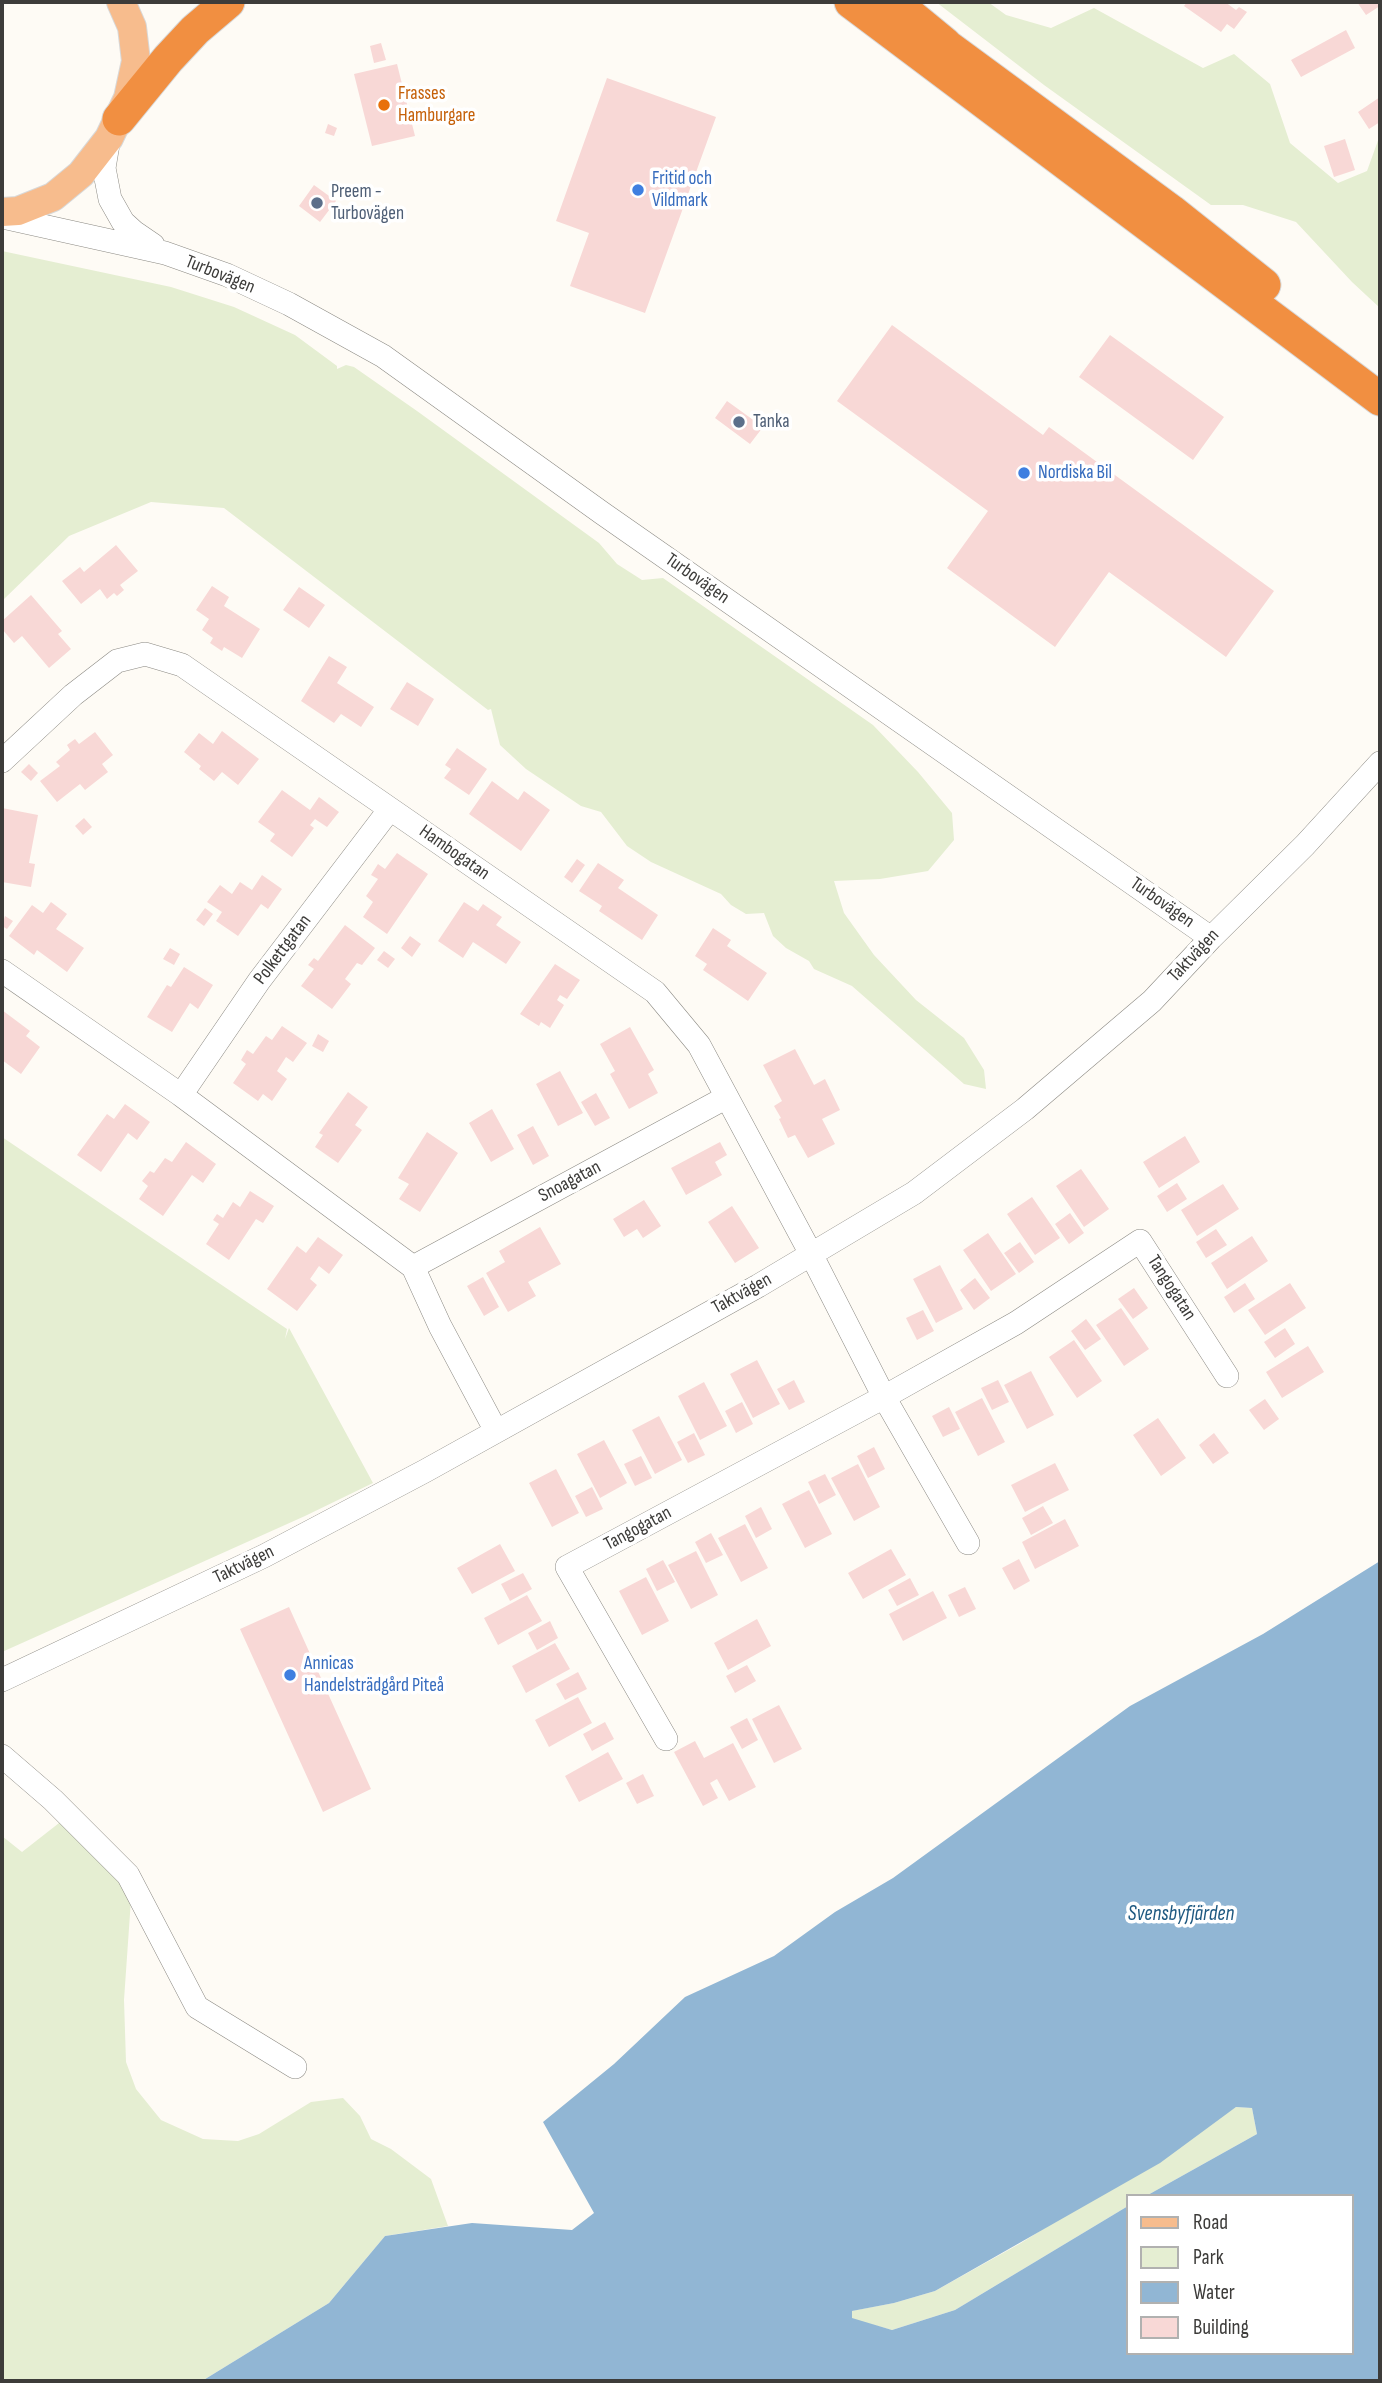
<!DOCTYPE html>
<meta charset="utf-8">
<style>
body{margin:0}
#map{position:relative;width:1382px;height:2383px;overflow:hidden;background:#fefbf5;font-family:"Sofia Sans Condensed",sans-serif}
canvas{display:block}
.frame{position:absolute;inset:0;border:4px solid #3d3c3a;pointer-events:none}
.legend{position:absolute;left:1126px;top:2194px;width:228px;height:161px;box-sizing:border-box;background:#fff;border:2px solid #b1b1b0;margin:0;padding:9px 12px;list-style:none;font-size:21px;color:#3d3c3a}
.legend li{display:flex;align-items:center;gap:14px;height:35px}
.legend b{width:35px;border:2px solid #b1b1b0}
</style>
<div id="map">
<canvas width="1382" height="2383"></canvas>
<div class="frame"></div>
<ul class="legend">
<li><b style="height:9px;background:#f7bc8d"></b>Road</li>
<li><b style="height:19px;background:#e5eed2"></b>Park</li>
<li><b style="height:19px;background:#91b6d4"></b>Water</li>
<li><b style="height:19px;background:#f8d8d6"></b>Building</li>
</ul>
</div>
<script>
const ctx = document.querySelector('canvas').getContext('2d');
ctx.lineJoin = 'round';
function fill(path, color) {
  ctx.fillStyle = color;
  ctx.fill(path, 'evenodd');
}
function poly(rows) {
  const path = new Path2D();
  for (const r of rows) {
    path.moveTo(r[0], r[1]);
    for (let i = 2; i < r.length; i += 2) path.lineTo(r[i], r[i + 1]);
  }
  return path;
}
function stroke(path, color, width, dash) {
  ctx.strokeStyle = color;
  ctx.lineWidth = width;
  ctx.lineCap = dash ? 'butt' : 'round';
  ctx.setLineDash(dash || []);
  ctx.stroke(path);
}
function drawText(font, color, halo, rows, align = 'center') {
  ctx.font = font + ' "Sofia Sans Condensed",sans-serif';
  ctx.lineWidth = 7;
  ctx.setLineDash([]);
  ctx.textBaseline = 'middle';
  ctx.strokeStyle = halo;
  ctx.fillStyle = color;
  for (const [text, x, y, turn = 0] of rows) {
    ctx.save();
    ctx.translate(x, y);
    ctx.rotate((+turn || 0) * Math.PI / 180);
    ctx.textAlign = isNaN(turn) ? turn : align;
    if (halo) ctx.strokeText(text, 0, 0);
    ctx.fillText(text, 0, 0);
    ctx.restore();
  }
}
fill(poly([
 [936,2,988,2,1006,15,1051,28,1094,8,1203,68,1234,54,1270,84,1290,143,1338,183,1367,171,1380,135,1380,308,1352,282,1296,222,1243,205,1211,205,1044,85],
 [2,251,171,287,234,307,295,335,337,366,337,369,346,365,354,367,417,411,599,543,617,564,642,580,663,578,873,725,918,772,952,813,954,840,928,871,880,879,834,881,844,913,874,955,916,1000,964,1038,984,1070,986,1089,964,1084,852,986,814,969,809,961,786,948,773,936,764,913,746,914,731,905,721,894,651,862,627,846,601,812,581,806,526,769,500,745,491,709,488,710,224,508,151,502,69,536,2,601],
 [2,1137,287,1329,285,1339,289,1328,373,1483,305,1516,2,1652],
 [68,1816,132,1885,124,2000,126,2062,136,2089,161,2120,203,2139,238,2141,259,2134,311,2102,343,2098,360,2116,371,2139,391,2149,431,2179,448,2226,385,2236,329,2303,202,2381,2,2381,2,1836,22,1852],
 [1236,2107,1252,2108,1257,2134,1146,2196,1128,2196,1128,2206,955,2310,892,2330,852,2319,851,2311,894,2303,935,2291,1021,2243]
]), '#e5eed2');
fill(poly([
 [1380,1561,1380,2381,202,2381,329,2303,385,2236,472,2223,572,2230,594,2213,543,2122,614,2064,685,1997,774,1956,835,1912,893,1878,1130,1706,1263,1634],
 [1236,2107,1252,2108,1257,2134,1146,2196,1352,2196,1352,2353,1128,2353,1128,2206,955,2310,892,2330,852,2318,852,2311,894,2303,935,2291,1160,2163]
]), '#91b6d4');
fill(poly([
 [1187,2,1225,2,1236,10,1239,7,1247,12,1234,29,1227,24,1221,32,1184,6],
 [1357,2,1376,2,1380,6,1366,15],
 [1346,30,1355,48,1301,77,1291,60],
 [381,43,386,60,374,63,370,46],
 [397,64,415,136,372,146,354,74],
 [607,78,716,117,645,313,570,286,589,233,556,221],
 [1380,97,1380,122,1369,129,1358,112],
 [328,124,337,128,334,136,325,133],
 [1345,139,1355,170,1334,177,1324,146],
 [314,185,336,201,320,222,299,206],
 [892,325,1043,435,1049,427,1274,591,1226,657,1109,572,1055,647,947,568,988,511,837,401],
 [1110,335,1224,417,1193,460,1079,377],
 [727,401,763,427,750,444,715,418],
 [116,545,138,571,120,585,124,590,117,596,114,593,107,599,100,589,81,604,62,581,80,567,84,572],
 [212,586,229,597,224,606,260,629,242,658,224,647,222,651,210,643,213,638,202,630,209,619,196,610],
 [299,587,325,605,309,628,283,610],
 [31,595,62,631,58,634,71,649,49,668,22,636,14,643,2,629,2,621],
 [329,656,347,667,337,683,374,707,361,727,341,714,334,723,301,701],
 [407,682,434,699,418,726,390,709],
 [222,731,259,759,238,785,222,772,214,781,199,769,201,766,184,752,199,733,213,744],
 [95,732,113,755,102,764,108,772,85,790,80,784,57,802,40,781,60,766,56,762,70,750,67,745,75,739,79,744],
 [457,748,487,769,469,795,444,778,451,769,445,765],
 [29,764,38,773,31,781,21,772],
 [492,781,518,800,524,791,550,810,521,851,469,814],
 [282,790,310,810,319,797,339,812,327,827,315,819,310,825,314,828,292,857,270,841,275,834,258,822],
 [2,808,38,815,29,863,35,864,31,887,2,882],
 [84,818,92,827,83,835,75,826],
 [397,853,428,874,387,934,363,917,373,902,366,896,378,879,371,875,378,864,385,869],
 [577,859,585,865,572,883,564,877],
 [598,863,624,880,618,888,658,915,642,940,599,911,602,906,579,891],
 [262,875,282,889,268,909,261,904,238,936,216,921,222,912,207,902,220,885,232,894,240,882,252,890],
 [51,902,67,914,56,929,84,948,67,972,37,950,34,955,9,936,32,905,43,913],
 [464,902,478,911,483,904,502,917,496,925,521,942,506,964,473,942,463,958,438,941],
 [205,908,213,914,204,926,196,920],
 [5,916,13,921,7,929,2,926],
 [345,925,375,948,362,965,357,963,345,979,351,984,332,1009,301,986,314,969,308,965,314,958,318,961],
 [713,928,731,940,727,946,767,973,748,1001,703,970,707,964,695,956],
 [410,936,421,944,412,957,401,948],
 [170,948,180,954,174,965,163,959],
 [384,951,395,959,388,968,377,960],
 [555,964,580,980,567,999,560,995,557,1000,564,1005,550,1028,541,1022,539,1026,520,1014],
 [184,967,213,985,198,1009,190,1003,172,1032,147,1017,167,985,171,987],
 [2,1010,30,1031,26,1036,40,1047,21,1074,2,1060],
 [282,1026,307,1043,293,1062,286,1057,277,1071,287,1079,272,1101,263,1094,258,1101,233,1083,246,1064,241,1060,247,1050,253,1054,266,1036,272,1040],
 [630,1027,654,1070,648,1074,658,1093,629,1109,610,1074,615,1071,600,1044],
 [318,1034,329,1041,323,1052,312,1046],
 [795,1049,814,1085,825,1079,840,1110,822,1119,835,1144,808,1158,795,1135,788,1138,779,1119,781,1118,774,1106,782,1101,763,1065],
 [560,1071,583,1113,558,1126,536,1084],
 [348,1092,368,1107,355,1125,362,1130,338,1163,315,1147,323,1135,319,1133],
 [596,1093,610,1118,595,1126,581,1102],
 [125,1104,150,1122,137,1140,128,1133,101,1172,77,1155,107,1114,114,1119],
 [492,1109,514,1149,491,1162,469,1123],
 [533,1126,549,1156,533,1165,517,1135],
 [427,1132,458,1153,420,1212,399,1199,409,1184,398,1178],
 [1185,1136,1200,1162,1159,1188,1143,1162],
 [186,1142,216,1164,203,1183,192,1175,163,1216,139,1199,148,1186,142,1181,150,1171,154,1173,165,1158,172,1162],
 [720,1142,727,1155,715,1162,722,1175,686,1195,671,1168],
 [1081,1169,1109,1209,1084,1227,1056,1186],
 [1177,1183,1187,1199,1167,1212,1157,1196],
 [1223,1184,1239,1209,1197,1236,1181,1210],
 [250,1191,274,1206,263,1223,256,1219,229,1260,206,1244,219,1224,213,1220,217,1214,223,1218,233,1202,240,1207],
 [1032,1197,1060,1238,1035,1255,1007,1214],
 [644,1200,661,1226,643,1238,637,1229,624,1237,613,1219],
 [732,1206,759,1248,735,1263,708,1222],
 [1070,1213,1084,1233,1069,1244,1055,1224],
 [540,1227,561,1264,528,1282,536,1296,508,1312,486,1273,505,1262,499,1251],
 [1216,1229,1227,1245,1206,1258,1196,1242],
 [988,1233,1016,1274,991,1291,963,1250],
 [1252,1236,1268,1261,1227,1289,1211,1263],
 [318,1237,343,1255,329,1274,319,1266,310,1279,317,1285,297,1311,267,1289,297,1246,306,1253],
 [1020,1242,1034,1262,1019,1273,1004,1253],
 [940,1265,963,1309,936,1323,913,1279],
 [483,1277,499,1307,484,1316,467,1286],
 [975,1278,990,1298,974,1310,960,1290],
 [1245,1283,1255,1299,1234,1313,1224,1297],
 [1290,1283,1306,1308,1265,1335,1248,1310],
 [1134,1288,1148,1308,1133,1319,1118,1299],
 [1121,1308,1149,1349,1124,1366,1096,1325],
 [923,1310,934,1331,917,1340,906,1318],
 [1086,1319,1101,1339,1085,1350,1071,1331],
 [1285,1328,1295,1344,1275,1358,1264,1342],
 [1074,1340,1102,1381,1077,1398,1049,1357],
 [1308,1346,1324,1372,1282,1398,1266,1372],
 [757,1360,780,1404,753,1418,730,1374],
 [1031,1371,1054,1415,1027,1429,1004,1385],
 [794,1380,805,1402,789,1410,777,1389],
 [998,1380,1009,1402,992,1410,981,1388],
 [704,1382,727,1426,700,1440,678,1396],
 [982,1398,1005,1442,978,1456,955,1412],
 [1265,1399,1279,1419,1264,1430,1249,1410],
 [742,1402,753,1424,736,1433,725,1411],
 [949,1407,960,1429,943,1437,932,1416],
 [659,1416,682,1460,655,1474,632,1430],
 [1158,1418,1186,1458,1161,1476,1133,1435],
 [694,1433,705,1455,688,1463,677,1442],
 [1214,1433,1229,1453,1213,1464,1199,1445],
 [604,1440,627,1483,600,1498,577,1454],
 [874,1447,885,1469,868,1478,857,1456],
 [641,1456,652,1478,635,1486,624,1464],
 [1055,1463,1069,1490,1025,1512,1011,1485],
 [858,1464,880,1507,854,1521,831,1478],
 [556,1469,579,1513,552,1527,529,1483],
 [825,1474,836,1495,819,1504,808,1482],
 [592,1487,603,1509,586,1517,575,1496],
 [809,1490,832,1534,805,1548,782,1504],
 [1043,1506,1053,1523,1031,1535,1022,1518],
 [761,1507,772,1529,756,1538,745,1516],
 [1065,1519,1079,1546,1035,1569,1022,1542],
 [745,1524,768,1568,741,1582,718,1538],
 [711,1533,723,1555,706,1563,695,1542],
 [500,1544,515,1571,472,1594,457,1568],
 [891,1549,906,1575,863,1599,848,1573],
 [696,1551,718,1595,691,1609,668,1565],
 [1019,1559,1030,1581,1014,1590,1002,1568],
 [663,1560,675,1582,657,1591,646,1569],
 [523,1573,532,1589,510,1601,501,1584],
 [646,1577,669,1621,642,1635,619,1591],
 [910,1578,919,1595,897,1606,888,1590],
 [965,1587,976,1609,959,1617,948,1595],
 [933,1591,947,1618,903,1641,889,1614],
 [527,1595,542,1621,498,1645,484,1618],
 [289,1607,371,1789,323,1812,240,1629],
 [757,1619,771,1646,728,1670,714,1643],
 [550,1621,558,1638,537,1650,528,1633],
 [555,1643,570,1669,526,1693,512,1666],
 [747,1665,756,1681,735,1693,726,1676],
 [578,1672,587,1689,565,1700,556,1684],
 [578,1697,592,1723,549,1747,535,1720],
 [779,1705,802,1749,774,1763,752,1719],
 [747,1718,758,1740,742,1749,730,1727],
 [605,1722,614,1739,592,1751,583,1734],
 [695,1741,704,1758,733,1743,756,1787,729,1801,717,1779,710,1783,718,1798,703,1806,674,1752],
 [608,1752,623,1779,579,1802,565,1776],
 [643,1774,654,1796,637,1804,626,1783]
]), '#f8d8d6');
const minor = poly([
 [109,138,104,168,110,199,123,222,134,232,153,245],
 [2,217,165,253,227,275,289,304,383,356,602,513,1211,938],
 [2,761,73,695,117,661,145,654,182,665,655,992,699,1045,811,1254,884,1397,968,1543],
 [2,971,181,1095,413,1267,440,1326,496,1431],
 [181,1095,259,981,390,809],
 [413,1267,727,1097],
 [2,1680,264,1556,425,1471,758,1286,914,1193,1025,1109,1152,1001,1211,938,1305,845,1380,763],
 [666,1739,567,1567,884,1397,1016,1323,1140,1241,1227,1376],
 [2,1756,53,1800,128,1875,197,2007,295,2067]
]);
const major = poly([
 [2,212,18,211,53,197,81,174,109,138,128,98,136,61,132,27,121,2]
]);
const highway = poly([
 [851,2,1380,399],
 [894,2,945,44],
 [944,44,1171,211,1264,285],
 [119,119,168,59,195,30,228,2]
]);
stroke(minor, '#8b8983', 24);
stroke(major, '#d8d8d8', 30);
stroke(highway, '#d8d8d8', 35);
stroke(minor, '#fff', 23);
stroke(major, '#f7bc8d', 28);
stroke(highway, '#f18f41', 33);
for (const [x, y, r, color] of [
 [384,105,7,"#e8710a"],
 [638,190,7,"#3f7fe0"],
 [317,203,7,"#5c6f8a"],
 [739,422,7,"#5c6f8a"],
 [1024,473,7,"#3f7fe0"],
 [290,1675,7,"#3f7fe0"]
]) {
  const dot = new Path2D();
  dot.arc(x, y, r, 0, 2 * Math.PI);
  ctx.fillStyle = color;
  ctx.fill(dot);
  stroke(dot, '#fff', 2.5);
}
drawText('19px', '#c56008', '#fff', [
 ["Frasses",398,94],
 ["Hamburgare",398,116]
], 'left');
drawText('19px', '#366cbe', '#fff', [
 ["Fritid och",652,179],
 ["Vildmark",652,201],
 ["Nordiska Bil",1038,473],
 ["Annicas",304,1664],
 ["Handelsträdgård Piteå",304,1686]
], 'left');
drawText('19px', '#4e5e75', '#fff', [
 ["Preem -",331,192],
 ["Turbovägen",331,214],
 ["Tanka",753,422]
], 'left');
drawText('19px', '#3d3c3a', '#fff', [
 ["Turbovägen",220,275,22],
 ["Turbovägen",697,579,35],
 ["Hambogatan",454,853,35],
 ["Turbovägen",1162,903,35],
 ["Polkettgatan",283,950,-53],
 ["Taktvägen",1194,956,-47],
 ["Snoagatan",570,1182,-28],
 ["Tangogatan",1171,1288,57],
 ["Taktvägen",742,1294,-29],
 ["Tangogatan",638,1529,-28],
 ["Taktvägen",244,1565,-26]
]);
drawText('italic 21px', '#1e5981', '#fff', [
 ["Svensbyfjärden",1181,1915]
]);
</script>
